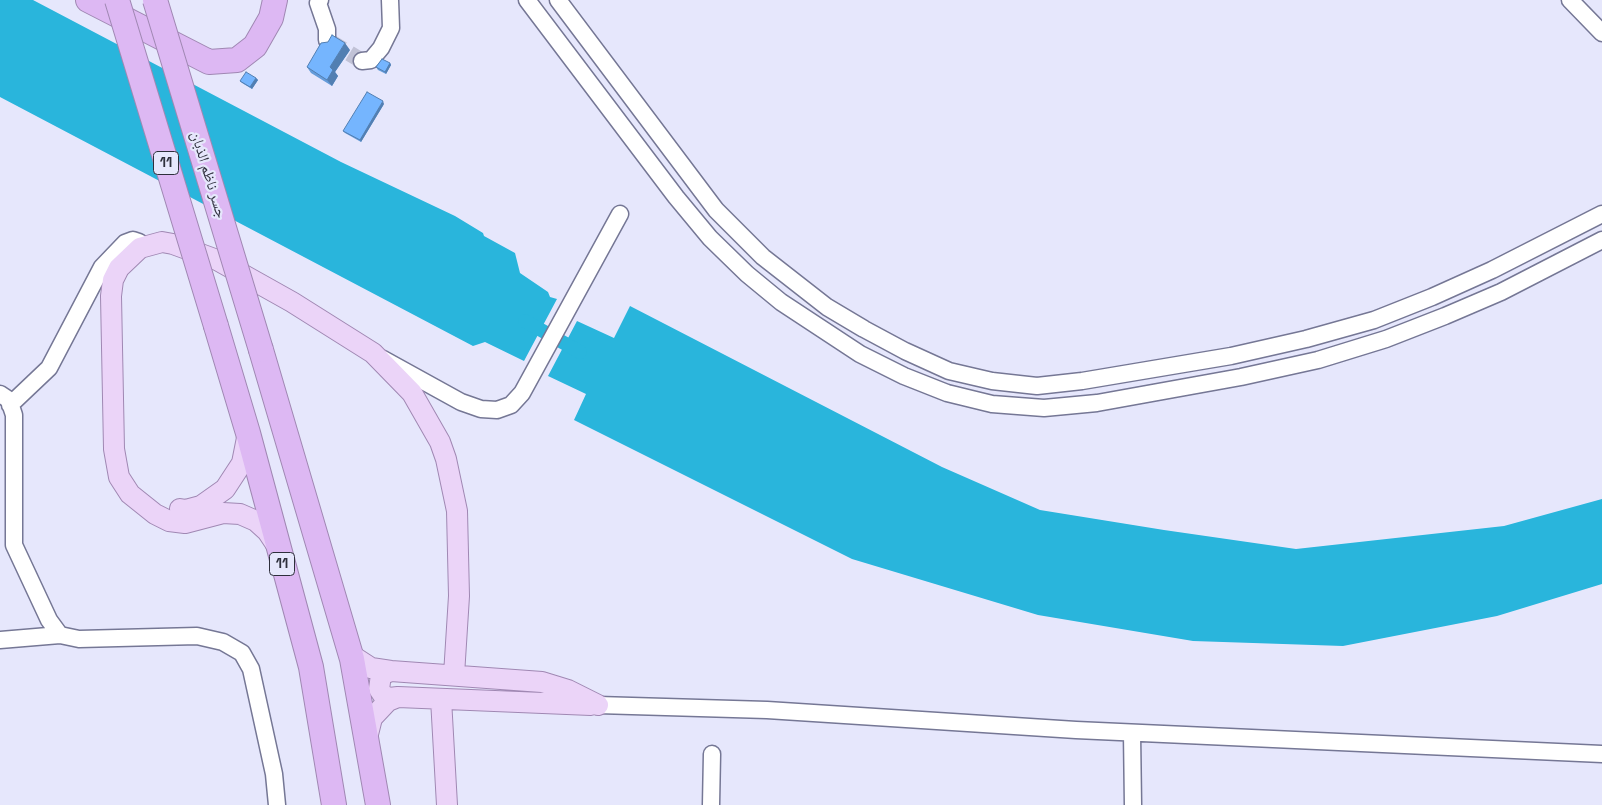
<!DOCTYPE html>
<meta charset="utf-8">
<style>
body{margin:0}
canvas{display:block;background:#e6e7fc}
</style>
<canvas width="1602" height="805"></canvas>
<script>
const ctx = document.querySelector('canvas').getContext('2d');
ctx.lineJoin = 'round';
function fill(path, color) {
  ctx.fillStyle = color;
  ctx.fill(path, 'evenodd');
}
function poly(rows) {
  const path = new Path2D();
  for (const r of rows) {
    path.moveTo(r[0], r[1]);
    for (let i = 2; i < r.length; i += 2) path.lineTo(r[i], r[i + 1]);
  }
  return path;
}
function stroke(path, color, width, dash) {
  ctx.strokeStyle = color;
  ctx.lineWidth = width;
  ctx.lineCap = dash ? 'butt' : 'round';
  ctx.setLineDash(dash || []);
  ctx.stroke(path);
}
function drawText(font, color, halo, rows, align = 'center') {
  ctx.font = font + ' "Space Grotesk","Noto Naskh Arabic",sans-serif';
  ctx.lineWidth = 4.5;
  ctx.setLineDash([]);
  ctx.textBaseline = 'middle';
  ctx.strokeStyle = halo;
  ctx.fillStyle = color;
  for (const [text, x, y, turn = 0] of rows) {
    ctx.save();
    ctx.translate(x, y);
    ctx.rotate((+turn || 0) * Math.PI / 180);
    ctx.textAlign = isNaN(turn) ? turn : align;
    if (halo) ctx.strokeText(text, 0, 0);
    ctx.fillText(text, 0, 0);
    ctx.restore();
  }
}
fill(poly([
 [0,0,33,0,341,162,455,216,483,233,484,236,515,253,520,273,548,292,550,297,557,299,524,361,485,342,473,346,0,97],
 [630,306,942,467,1040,510,1164,530,1296,549,1504,526,1602,499,1602,584,1497,616,1343,646,1193,641,1038,615,852,559,574,420,586,394,548,376,577,321,614,338]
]), '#29b5dc');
stroke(poly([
 [525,321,580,352]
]), '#29b5dc', 14);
stroke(poly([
 [329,41,362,61]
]), '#c1c2d6', 16, [16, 8]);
const minor = poly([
 [320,0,318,3,327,29,327,40],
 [527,0,676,197,710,238,747,274,781,302,860,354,904,376,947,393,992,404,1044,408,1097,403,1241,377,1318,360,1386,339,1445,316,1501,292,1602,240],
 [558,0,716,210,763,257,827,307,864,329,905,351,949,371,992,381,1037,386,1082,381,1231,356,1306,339,1374,320,1432,297,1492,270,1602,214],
 [1570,0,1602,33],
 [362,61,371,60,381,48,391,28,390,0],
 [383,359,461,402,481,409,497,410,511,405,522,393,620,214],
 [0,394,9,400,14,415,14,545,49,620,60,635,79,639,197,636,223,642,242,653,251,669,274,774,277,805],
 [10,405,49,368,102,267,125,243,133,240,139,242,140,248],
 [0,640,60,635],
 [598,705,767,710,1076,730,1602,754],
 [1132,733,1133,805],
 [711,805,712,754]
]);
const major = poly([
 [180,509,186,510,201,506,225,489,242,463,248,433],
 [277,546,267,531,256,521,240,514,223,513,185,523,169,521,155,514,130,494,119,477,114,449,111,296,113,280,119,268,140,248,162,242,173,244,217,260,292,302,373,353,412,393,440,442,446,459,457,511,459,596,454,675],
 [351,655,371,668,391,671,542,682,568,690,598,705],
 [391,671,381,675,379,689,383,695,389,698,398,697],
 [441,699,447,805],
 [367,738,372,718,388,701,398,697,591,705]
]);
const highway = poly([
 [88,0,209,62,237,60,255,46,271,18,275,0],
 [216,326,248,433,311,667,334,805],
 [261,350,352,659,378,805]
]);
stroke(minor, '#757795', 19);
stroke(major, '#a088b3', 22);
stroke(highway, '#a088b3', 26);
stroke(minor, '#fff', 16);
stroke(major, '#ebd4f8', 20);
stroke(highway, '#ddb8f3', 24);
const highwayBridge = poly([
 [117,0,216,326],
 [155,0,261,350]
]);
stroke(highwayBridge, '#a088b3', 26, []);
stroke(highwayBridge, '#ddb8f3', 24);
fill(poly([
 [350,50,335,72,338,76,332,86,311,73,307,67],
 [390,63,391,65,386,74,378,70,376,67],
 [256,78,258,80,252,89,242,83,240,81],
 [384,104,361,142,345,133,343,131]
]), '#659cda');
fill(poly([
 [345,43,350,50,335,72,338,76,332,86,327,80,330,67],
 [390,63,391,65,386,74,385,72],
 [256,78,258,80,252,89,250,87],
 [383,101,384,104,361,142,360,140]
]), '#527fb2');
const building = poly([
 [332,35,345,43,330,67,333,70,327,80,307,67,321,43,328,42,332,35],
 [382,59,390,63,385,72,376,67,382,59],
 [246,72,256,78,250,87,240,81,246,72],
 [367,92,383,101,360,140,343,131,367,92]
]);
fill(building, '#75b5fe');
stroke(building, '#527fb2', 1);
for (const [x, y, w] of [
 [166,163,25],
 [282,564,25]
]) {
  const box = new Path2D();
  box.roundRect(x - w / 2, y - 11.5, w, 23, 4);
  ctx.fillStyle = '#e6e7fc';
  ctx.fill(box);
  stroke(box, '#2e2f3c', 1);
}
drawText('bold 14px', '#2e2f3c', null, [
 ["11",166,163],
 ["11",282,564]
]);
drawText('15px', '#2e2f3c', '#e6e7fc', [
 ["جسر ناظم الذبان",208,175,73]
]);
</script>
